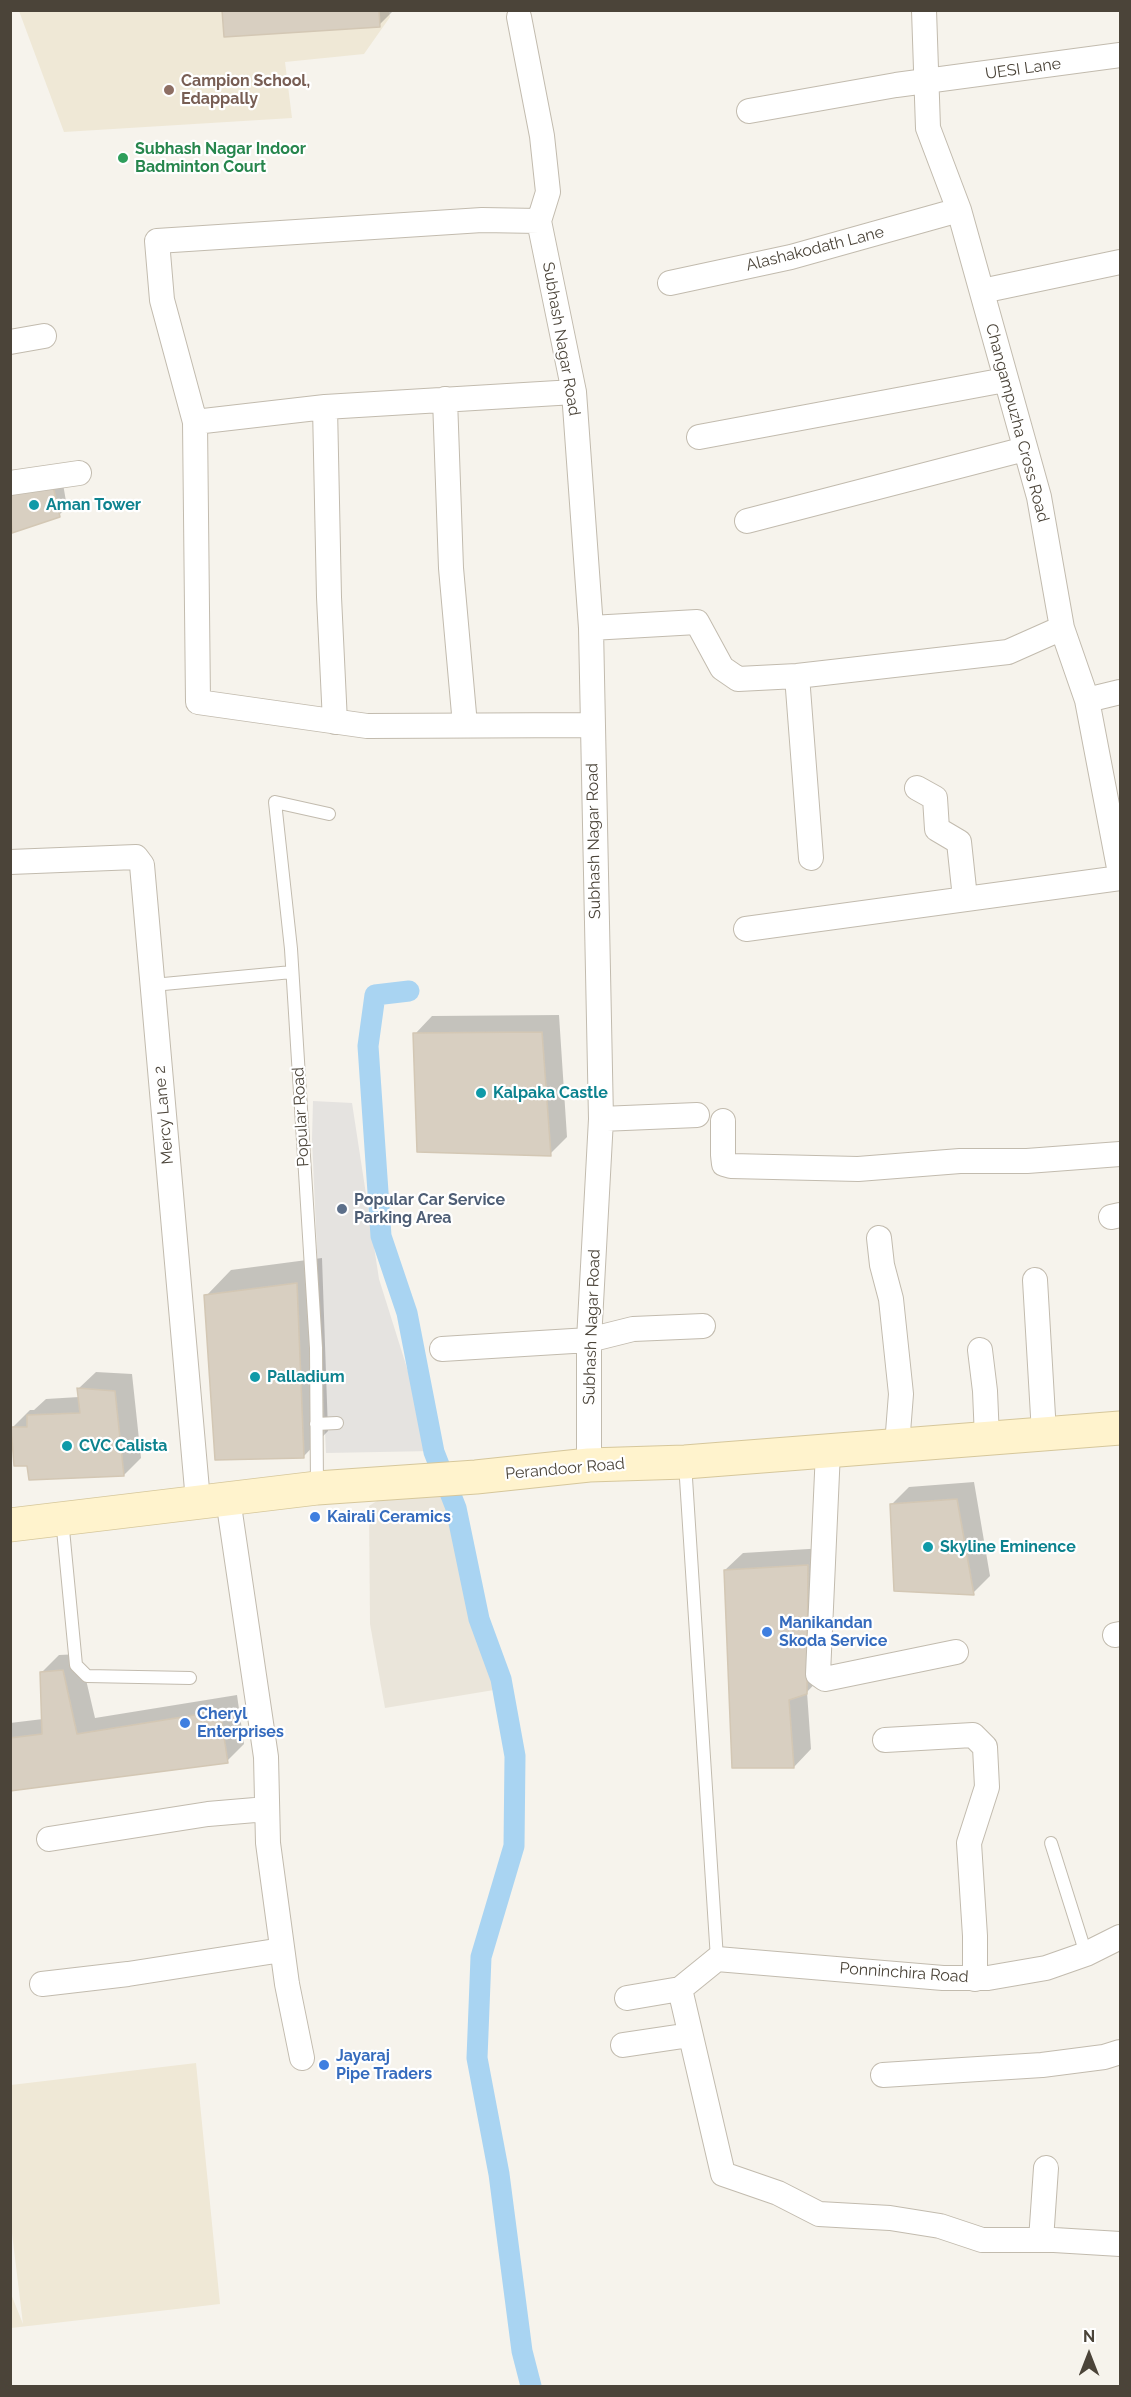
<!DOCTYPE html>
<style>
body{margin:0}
#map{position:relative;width:1131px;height:2397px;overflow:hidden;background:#f6f3ec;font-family:Raleway,sans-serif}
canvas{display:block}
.frame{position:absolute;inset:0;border:12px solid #4b4439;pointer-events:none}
.north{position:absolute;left:1059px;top:2325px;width:60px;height:60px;-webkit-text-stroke:4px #fff;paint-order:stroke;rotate:0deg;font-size:16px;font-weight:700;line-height:24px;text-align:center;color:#4b4439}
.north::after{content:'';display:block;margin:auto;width:21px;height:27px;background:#4b4439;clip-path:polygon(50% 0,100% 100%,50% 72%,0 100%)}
</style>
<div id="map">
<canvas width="1131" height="2397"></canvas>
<div class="frame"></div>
<div class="north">N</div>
</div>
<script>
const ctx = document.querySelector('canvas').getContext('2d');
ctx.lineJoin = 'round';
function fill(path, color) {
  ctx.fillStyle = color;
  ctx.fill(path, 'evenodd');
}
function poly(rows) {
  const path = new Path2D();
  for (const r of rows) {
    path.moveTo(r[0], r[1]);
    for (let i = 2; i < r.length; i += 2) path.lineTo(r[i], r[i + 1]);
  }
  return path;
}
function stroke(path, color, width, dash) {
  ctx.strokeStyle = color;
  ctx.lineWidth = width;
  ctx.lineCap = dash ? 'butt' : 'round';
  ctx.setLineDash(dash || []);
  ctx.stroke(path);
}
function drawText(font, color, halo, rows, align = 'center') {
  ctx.font = font + ' Raleway,sans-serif';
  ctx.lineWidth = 4.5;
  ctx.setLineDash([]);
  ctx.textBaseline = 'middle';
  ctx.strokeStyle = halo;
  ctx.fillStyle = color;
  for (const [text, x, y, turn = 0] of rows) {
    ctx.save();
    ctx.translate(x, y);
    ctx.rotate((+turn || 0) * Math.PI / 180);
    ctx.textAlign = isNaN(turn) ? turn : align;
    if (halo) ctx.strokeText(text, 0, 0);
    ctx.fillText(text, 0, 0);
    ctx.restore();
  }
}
fill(poly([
 [446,1492,479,1574,494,1690,385,1708,370,1624,369,1506,380,1499]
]), '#eae5da');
fill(poly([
 [389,10,390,17,364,54,285,62,292,118,64,132,19,11],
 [196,2063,220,2304,11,2328,11,2294,23,2324,10,2217,11,2085]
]), '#efe8d6');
fill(poly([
 [313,1101,352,1103,379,1279,433,1451,326,1453,312,1139]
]), '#e5e3e0');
fill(poly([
 [224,10,392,10,392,12,379,25],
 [62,478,67,507,59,515,13,531,10,517,10,491],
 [559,1015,567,1137,550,1154,415,1034,432,1016],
 [322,1258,328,1431,303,1457,206,1296,231,1270],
 [96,1372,132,1374,141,1458,124,1475,28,1465,13,1427,30,1410,34,1410,46,1399,79,1397,78,1389],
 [974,1482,990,1576,973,1593,891,1505,909,1487],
 [825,1548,823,1675,807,1692,811,1749,794,1767,725,1570,743,1553],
 [80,1654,95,1718,237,1695,244,1744,227,1761,10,1789,10,1723,43,1719,42,1672,59,1655]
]), '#0003');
stroke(poly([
 [409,991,375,995,368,1046,381,1236,407,1313,434,1452,456,1508,479,1619,501,1679,515,1756,514,1846,481,1957,477,2058,499,2174,522,2351,531,2386]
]), '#a9d4f2', 21);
const building = poly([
 [222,10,379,10,380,27,224,37,222,10],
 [53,486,60,517,12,533,10,492,53,486],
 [542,1032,551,1156,417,1152,413,1033,542,1032],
 [297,1283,304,1458,215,1460,204,1295,297,1283],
 [77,1388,115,1391,124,1476,29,1480,27,1466,14,1466,11,1427,27,1427,27,1415,80,1413,77,1388],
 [957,1499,974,1595,894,1591,890,1504,957,1499],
 [808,1565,807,1694,789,1700,794,1768,732,1768,724,1570,808,1565],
 [63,1670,77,1734,220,1711,228,1763,10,1791,10,1738,42,1734,40,1672,63,1670]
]);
fill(building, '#d8cfc1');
stroke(building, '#d3c7b4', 1.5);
const service = poly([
 [153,985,292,972],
 [316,1424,337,1423],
 [685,1463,717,1959],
 [317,1487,316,1348,291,949,275,802,329,814],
 [62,1519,76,1665,87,1676,190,1678],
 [1051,1843,1086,1954]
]);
const minor = poly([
 [924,10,928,128,959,210,1039,497,1062,628,1087,700,1120,873],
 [519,17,542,136,548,192,539,221,574,392,591,628,601,1119,589,1340,589,1465],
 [749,111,896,85,1120,55],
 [539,221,482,220,157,241,162,300,195,422,198,702,367,726,591,725],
 [670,283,791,257,959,210],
 [982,291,1120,262],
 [10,342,44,336],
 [445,399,451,568,465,725],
 [325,407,329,597,335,722],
 [195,422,325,407,574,392],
 [699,437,1005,380],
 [10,483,79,473],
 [747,521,1025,449],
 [591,628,697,622,722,668,738,679,797,676,1008,652,1062,628],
 [797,676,811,858],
 [1087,700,1120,692],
 [917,788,935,798,937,829,959,842,965,898],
 [10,862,136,857,142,865,198,1501],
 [746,929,1120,878],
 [601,1119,697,1115],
 [723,1121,723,1155,724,1164,731,1166,858,1169,960,1161,1027,1161,1120,1154],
 [1111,1217,1120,1215],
 [879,1238,882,1265,891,1299,901,1394,897,1445],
 [1035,1280,1044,1433],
 [442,1349,589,1340,633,1329,703,1326],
 [980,1350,985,1391,987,1438],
 [828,1451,818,1674,825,1679,956,1652],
 [228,1499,266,1757,268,1843,287,1984,302,2058],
 [1115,1635,1120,1634],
 [885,1740,973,1735,985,1747,987,1787,969,1843,975,1936,975,1979],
 [49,1839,208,1814,267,1809],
 [1120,1937,1086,1954,1046,1968,988,1978,943,1978,717,1959,680,1989,723,2174,778,2193,819,2214,890,2218,940,2226,982,2240,1054,2240,1120,2244],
 [42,1984,128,1974,282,1950],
 [627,1998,680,1989],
 [623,2045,690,2035],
 [883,2075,1042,2065,1104,2057,1120,2052],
 [1041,2240,1046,2168]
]);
const secondary = poly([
 [10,1525,317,1488,476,1477,589,1465,685,1462,1120,1428]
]);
stroke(service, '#c2bbae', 14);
stroke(minor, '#c2bbae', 26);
stroke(secondary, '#d6c79b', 35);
stroke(service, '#fff', 12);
stroke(minor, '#fff', 24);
stroke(secondary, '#fff3cd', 33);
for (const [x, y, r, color] of [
 [169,90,6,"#8d6e63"],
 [123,158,6,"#2e9e5b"],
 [34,505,6,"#0f9aa8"],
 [481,1093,6,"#0f9aa8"],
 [342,1209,6,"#5c6f8a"],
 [255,1377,6,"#0f9aa8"],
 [67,1446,6,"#0f9aa8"],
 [315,1517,6,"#3f7fe0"],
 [928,1547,6,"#0f9aa8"],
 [767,1632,6,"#3f7fe0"],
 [185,1723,6,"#3f7fe0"],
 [324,2065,6,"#3f7fe0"]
]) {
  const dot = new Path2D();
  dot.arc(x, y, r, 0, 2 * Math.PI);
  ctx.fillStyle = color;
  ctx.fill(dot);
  stroke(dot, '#fff', 2);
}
drawText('16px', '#4b4439', '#fff', [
 ["UESI Lane",1023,69,-8],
 ["Alashakodath Lane",815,249,-14],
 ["Subhash Nagar Road",561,339,80],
 ["Changampuzha Cross Road",1017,423,75],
 ["Subhash Nagar Road",594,841,-91],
 ["Mercy Lane 2",164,1115,-95],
 ["Popular Road",301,1117,-93],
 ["Subhash Nagar Road",592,1327,-88],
 ["Perandoor Road",565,1469,-5],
 ["Ponninchira Road",904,1973,4]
]);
drawText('bold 16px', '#785e54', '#fff', [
 ["Campion School,",181,81],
 ["Edappally",181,99]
], 'left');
drawText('bold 16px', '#27864d', '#fff', [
 ["Subhash Nagar Indoor",135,149],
 ["Badminton Court",135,167]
], 'left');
drawText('bold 16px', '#0d838f', '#fff', [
 ["Aman Tower",46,505],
 ["Kalpaka Castle",493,1093],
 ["Palladium",267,1377],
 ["CVC Calista",79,1446],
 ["Skyline Eminence",940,1547]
], 'left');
drawText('bold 16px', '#4e5e75', '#fff', [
 ["Popular Car Service",354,1200],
 ["Parking Area",354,1218]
], 'left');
drawText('bold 16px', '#366cbe', '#fff', [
 ["Kairali Ceramics",327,1517],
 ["Manikandan",779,1623],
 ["Skoda Service",779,1641],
 ["Cheryl",197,1714],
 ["Enterprises",197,1732],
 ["Jayaraj",336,2056],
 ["Pipe Traders",336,2074]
], 'left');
</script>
